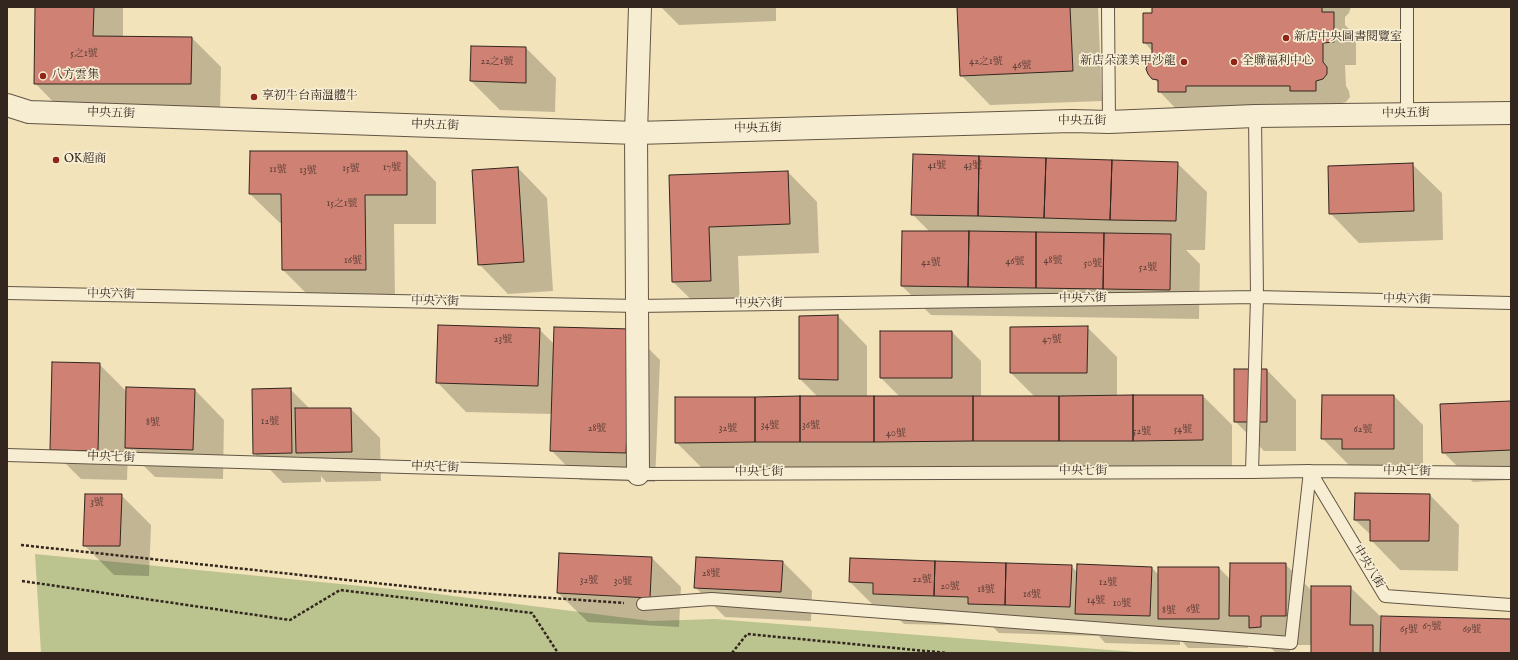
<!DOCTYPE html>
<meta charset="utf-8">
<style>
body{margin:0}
#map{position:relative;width:1518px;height:660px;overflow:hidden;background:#f3e3ba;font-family:"IM FELL English",serif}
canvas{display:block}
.frame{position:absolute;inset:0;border:8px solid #32261e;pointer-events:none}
</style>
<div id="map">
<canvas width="1518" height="660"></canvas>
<div class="frame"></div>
</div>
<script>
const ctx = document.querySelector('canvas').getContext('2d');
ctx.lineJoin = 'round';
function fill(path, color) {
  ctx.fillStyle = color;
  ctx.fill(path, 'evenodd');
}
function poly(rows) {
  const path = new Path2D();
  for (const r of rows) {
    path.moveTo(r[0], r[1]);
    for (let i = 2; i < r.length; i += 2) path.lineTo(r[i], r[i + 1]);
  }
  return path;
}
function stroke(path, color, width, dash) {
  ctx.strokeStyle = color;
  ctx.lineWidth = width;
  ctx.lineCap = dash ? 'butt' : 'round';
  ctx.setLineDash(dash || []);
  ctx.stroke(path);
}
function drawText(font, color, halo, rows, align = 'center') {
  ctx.font = font + ' "IM FELL English","Noto Serif TC",serif';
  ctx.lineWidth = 3.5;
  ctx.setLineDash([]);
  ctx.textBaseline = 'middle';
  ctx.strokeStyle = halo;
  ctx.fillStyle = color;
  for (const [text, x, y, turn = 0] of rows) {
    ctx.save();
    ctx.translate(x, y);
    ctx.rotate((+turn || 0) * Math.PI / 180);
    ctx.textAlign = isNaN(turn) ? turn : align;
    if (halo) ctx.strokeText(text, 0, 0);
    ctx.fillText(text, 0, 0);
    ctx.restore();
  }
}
fill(poly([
 [35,554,422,592,651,621,715,619,1148,653,41,653]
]), '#bbc38f');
fill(poly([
 [36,7,123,7,123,37,192,38,221,67,220,113,64,113,35,83],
 [661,7,776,7,776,21,679,25],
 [958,7,1098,7,1102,101,990,105,961,75],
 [1153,7,1351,7,1349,13,1345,17,1345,25,1356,36,1356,65,1345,65,1346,86,1349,91,1350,97,1346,102,1339,104,1339,114,1182,115,1159,91,1159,84,1149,74,1153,59,1153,52,1144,42,1153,14],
 [472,47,526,48,556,78,555,112,500,110,471,81],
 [407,152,436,182,436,224,394,224,395,299,312,299,283,270,282,223,280,223,250,194],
 [1177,163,1207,192,1205,250,1186,250,1200,264,1199,319,931,315,902,286,930,232,912,214],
 [1412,164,1442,193,1443,240,1359,243,1330,213],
 [518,168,547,198,553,291,508,294,479,264],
 [788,172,817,202,819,253,738,256,740,310,703,311,673,282,670,176],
 [838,316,867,346,867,397,900,397,881,378,952,332,981,361,981,397,1034,396,1011,373,1087,327,1117,357,1117,396,1203,396,1232,425,1232,470,706,472,676,442,818,397,800,379,800,317],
 [539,329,554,344,630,330,660,360,655,482,580,480,551,450,552,414,466,412,437,382],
 [99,364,127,392,195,390,224,420,223,479,155,477,128,450,127,480,81,479,51,449],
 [1267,370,1296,400,1296,451,1264,451,1235,421],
 [290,389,310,409,351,409,380,438,381,481,326,482,321,476,321,482,283,483,254,453],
 [1394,396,1423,425,1423,479,1372,478,1362,468,1352,468,1322,438],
 [1511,402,1511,480,1473,482,1443,452],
 [121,495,151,525,149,576,114,575,84,545],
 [1430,495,1459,525,1458,571,1400,570,1371,540,1371,535,1355,520],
 [652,558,681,587,679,627,588,622,558,593],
 [851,559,1071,566,1077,572,1152,568,1159,575,1219,568,1231,580,1285,564,1312,591,1350,587,1380,616,1380,633,1382,635,1511,620,1511,653,1312,653,1312,645,1290,645,1290,653,1276,653,1268,645,1260,645,1248,634,1248,648,1188,648,1180,639,1180,645,1105,643,1099,636,999,633,992,626,904,624,892,612,880,612,850,582],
 [783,562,812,591,811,621,725,617,695,587]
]), '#0003');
const building = poly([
 [35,7,94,7,93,36,192,37,191,84,34,84,35,7],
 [957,7,1070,7,1073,71,960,76,957,7],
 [1152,7,1322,7,1322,12,1334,12,1334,42,1323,43,1323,62,1327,67,1327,74,1323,79,1316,81,1316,91,1290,91,1290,86,1186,86,1186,92,1158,92,1158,80,1152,79,1148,74,1146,69,1148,63,1152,59,1152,43,1143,43,1143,13,1152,13,1152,7],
 [471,46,526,47,526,83,470,81,471,46],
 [250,151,407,151,407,195,365,195,366,270,282,270,281,194,249,194,250,151],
 [913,154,979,156,978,216,911,215,913,154],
 [979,156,1046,158,1044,218,978,216,979,156],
 [1046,158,1112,160,1110,220,1044,218,1046,158],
 [1112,160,1178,162,1176,221,1110,220,1112,160],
 [1413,163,1414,211,1329,214,1328,166,1413,163],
 [518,167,524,262,478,265,472,170,518,167],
 [788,171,790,224,709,227,711,281,672,282,669,175,788,171],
 [902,231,969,231,968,287,901,286,902,231],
 [969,231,1036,232,1036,288,968,287,969,231],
 [1036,232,1104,233,1103,289,1036,288,1036,232],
 [1104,233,1171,234,1170,290,1103,289,1104,233],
 [838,315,838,380,799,379,799,316,838,315],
 [438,325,540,328,538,386,436,383,438,325],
 [1088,326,1087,373,1010,373,1010,327,1088,326],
 [554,327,631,329,626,453,550,451,554,327],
 [880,331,952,331,952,378,880,378,880,331],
 [52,362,100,363,98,451,50,450,52,362],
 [1234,369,1267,369,1267,422,1234,422,1234,369],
 [126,387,195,389,193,450,125,448,126,387],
 [291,388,292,453,253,454,252,389,291,388],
 [1133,395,1133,441,1059,441,1059,396,1133,395],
 [1133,395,1203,395,1203,440,1133,441,1133,395],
 [1322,395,1394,395,1394,449,1342,449,1342,439,1321,439,1322,395],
 [800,396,800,442,755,442,755,397,800,396],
 [800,396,874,396,874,442,800,442,800,396],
 [874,396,973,396,973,441,874,442,874,396],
 [973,396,1059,396,1059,441,973,441,973,396],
 [675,397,755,397,755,442,675,443,675,397],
 [1511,401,1511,450,1442,453,1440,404,1511,401],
 [295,408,351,408,352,452,296,453,295,408],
 [1355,493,1430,494,1429,541,1370,541,1370,520,1354,520,1355,493],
 [85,494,122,494,120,546,83,546,85,494],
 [559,553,652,557,650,598,557,593,559,553],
 [696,557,783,561,781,592,694,588,696,557],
 [850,558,935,561,934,596,873,594,873,583,849,582,850,558],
 [935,561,1006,563,1005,605,968,604,968,597,934,596,935,561],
 [1006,563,1072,565,1070,607,1005,605,1006,563],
 [1230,563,1286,563,1286,616,1261,616,1261,627,1249,628,1249,616,1229,616,1230,563],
 [1077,564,1152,567,1150,616,1075,614,1077,564],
 [1158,567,1219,567,1219,619,1158,619,1158,567],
 [1311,586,1351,586,1350,625,1373,625,1373,653,1311,653,1311,586],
 [1381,616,1511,619,1511,653,1380,653,1381,616]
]);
fill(building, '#cf8274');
stroke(building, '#32261e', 1);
const service = poly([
 [1108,7,1109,122],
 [1407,114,1407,7],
 [7,293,637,306,1257,297,1511,303],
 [7,455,638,474,1252,472,1310,471,1511,473],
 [1310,471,1385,596,1511,605],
 [1252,472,1257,297,1255,116],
 [643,604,712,599,1291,643,1310,471]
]);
const minor = poly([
 [7,105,29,112,636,133,1072,121,1109,122,1255,116,1511,113],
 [638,474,636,133,640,7]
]);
stroke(service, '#625545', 14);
stroke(minor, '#625545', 24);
stroke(poly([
 [21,545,450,591,624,603],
 [22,581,290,620,340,590,532,613,558,653],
 [732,653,747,634,947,653]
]), '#32261e', 2.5, [3, 2]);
stroke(service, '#f7edd2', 12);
stroke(minor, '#f7edd2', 22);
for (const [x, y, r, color] of [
 [1286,38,4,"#8f2418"],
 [1184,62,4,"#8f2418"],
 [1234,62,4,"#8f2418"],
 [43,76,4,"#8f2418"],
 [254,97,4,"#8f2418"],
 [56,160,4,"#8f2418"]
]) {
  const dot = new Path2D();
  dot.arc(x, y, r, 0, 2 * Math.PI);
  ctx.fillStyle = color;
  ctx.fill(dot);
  stroke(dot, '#f7edd2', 1.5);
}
drawText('10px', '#593d34', null, [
 ["5之1號",84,54],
 ["22之1號",497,62],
 ["42之1號",986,62],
 ["46號",1022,66],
 ["41號",937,166],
 ["43號",973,166],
 ["17號",392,168],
 ["15號",351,169],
 ["11號",278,170],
 ["13號",308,171],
 ["15之1號",342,204],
 ["16號",353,261],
 ["48號",1053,261],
 ["46號",1015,262],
 ["42號",931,263],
 ["50號",1093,264],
 ["52號",1148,268],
 ["23號",503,340],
 ["47號",1052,340],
 ["12號",270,422],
 ["8號",153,423],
 ["34號",770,426],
 ["36號",811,426],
 ["28號",597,429],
 ["32號",728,429],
 ["54號",1183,430],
 ["62號",1363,430],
 ["52號",1142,432],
 ["40號",896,434],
 ["3號",97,503],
 ["28號",711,574],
 ["22號",922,580],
 ["32號",589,581],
 ["30號",623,582],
 ["12號",1108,583],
 ["20號",950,587],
 ["18號",986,590],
 ["16號",1032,595],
 ["14號",1096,601],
 ["10號",1122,604],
 ["6號",1193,610],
 ["8號",1169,611],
 ["67號",1432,627],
 ["65號",1409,630],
 ["69號",1472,630]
]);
drawText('12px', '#32261e', '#f7edd2', [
 ["新店中央圖書閱覽室",1294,38],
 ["新店朵漾美甲沙龍",1176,62,"right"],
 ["全聯福利中心",1242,62],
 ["八方雲集",51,76],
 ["享初牛台南溫體牛",262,97],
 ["OK超商",64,160]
], 'left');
drawText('12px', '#32261e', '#f7edd2', [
 ["中央五街",111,114,2],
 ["中央五街",1406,114,-1],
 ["中央五街",1082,122],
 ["中央五街",435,126,2],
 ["中央五街",758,129,-1],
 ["中央六街",111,295,1],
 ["中央六街",1083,299,-1],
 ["中央六街",1407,300,1],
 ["中央六街",435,302,1],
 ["中央六街",759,304,-1],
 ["中央七街",111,458,2],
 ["中央七街",435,468,2],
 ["中央七街",1083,472],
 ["中央七街",1407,472,1],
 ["中央七街",759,473],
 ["中央八街",1368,567,59]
]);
</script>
